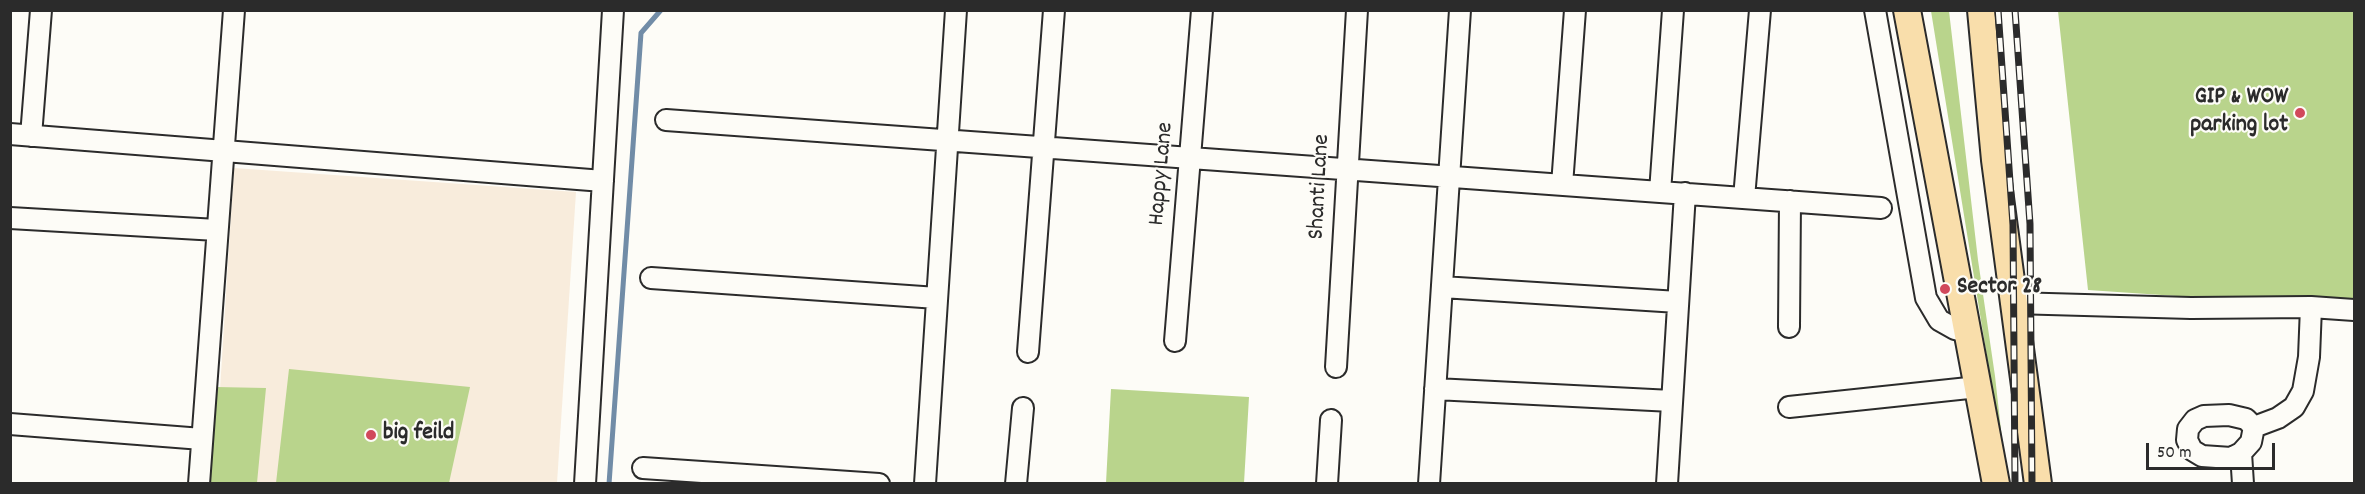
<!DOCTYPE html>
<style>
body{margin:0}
#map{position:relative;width:2365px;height:494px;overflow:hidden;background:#fdfcf7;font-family:Dekko,sans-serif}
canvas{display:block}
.frame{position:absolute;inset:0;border:12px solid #2b2b2b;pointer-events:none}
.scale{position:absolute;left:2146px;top:443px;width:129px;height:27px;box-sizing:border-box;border:3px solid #2b2b2b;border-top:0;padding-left:8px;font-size:18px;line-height:21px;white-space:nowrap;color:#2b2b2b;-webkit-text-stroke:4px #fdfcf7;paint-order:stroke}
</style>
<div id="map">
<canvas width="2365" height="494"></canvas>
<div class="frame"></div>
<div class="scale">50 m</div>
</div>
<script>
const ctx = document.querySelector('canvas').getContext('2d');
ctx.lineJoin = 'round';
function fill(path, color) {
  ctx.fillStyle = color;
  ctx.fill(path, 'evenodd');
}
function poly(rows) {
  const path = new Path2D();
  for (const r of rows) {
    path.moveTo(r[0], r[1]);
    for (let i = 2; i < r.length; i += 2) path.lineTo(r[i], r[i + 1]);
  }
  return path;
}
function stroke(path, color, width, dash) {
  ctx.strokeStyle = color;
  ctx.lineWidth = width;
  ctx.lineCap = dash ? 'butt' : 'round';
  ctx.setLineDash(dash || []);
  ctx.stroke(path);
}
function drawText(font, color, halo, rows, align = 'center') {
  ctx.font = font + ' Dekko,sans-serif';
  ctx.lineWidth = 4.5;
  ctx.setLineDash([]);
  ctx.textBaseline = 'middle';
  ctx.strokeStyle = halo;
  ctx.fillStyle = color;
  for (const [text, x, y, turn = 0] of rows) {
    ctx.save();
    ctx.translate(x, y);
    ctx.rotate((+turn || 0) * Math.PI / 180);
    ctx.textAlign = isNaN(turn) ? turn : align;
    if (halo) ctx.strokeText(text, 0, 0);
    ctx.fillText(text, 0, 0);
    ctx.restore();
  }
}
fill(poly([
 [234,168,576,192,557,483,214,484]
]), '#f8ecdc');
fill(poly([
 [1931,11,1949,11,1978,260,1995,376,2006,475],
 [2058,11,2354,11,2354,308,2088,290],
 [289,369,470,387,449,483,276,483],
 [216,387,266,388,257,483,208,484],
 [1111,389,1249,397,1244,483,1106,483]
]), '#b9d48c');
stroke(poly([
 [609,484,641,33,661,10]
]), '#718ca7', 5);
const minor = poly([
 [1875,10,1926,298,1939,320,1955,329,1968,332],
 [666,120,1881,208],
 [10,134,603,181],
 [31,136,41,10],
 [1562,185,1575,10],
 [1660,192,1673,10],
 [1744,198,1760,10],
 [10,218,217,230],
 [651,278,937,298],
 [1442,287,1678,302],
 [2013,303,2191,308,2311,307,2354,310],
 [1789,327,1790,201],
 [1175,341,1202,10],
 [1028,352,1054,10],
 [1336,367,1357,10],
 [1435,389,1672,401],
 [1789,407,1978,387],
 [10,424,202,439],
 [2254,427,2251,442,2241,453,2231,458,2202,456,2192,450,2187,440,2188,429,2195,420,2204,416,2229,415,2246,419,2254,427,2278,418,2294,407,2303,391,2309,357,2311,307],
 [2241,453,2243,484],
 [643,468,879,484],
 [199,484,234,10],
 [585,484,613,10],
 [925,484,956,10],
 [1016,484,1023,408],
 [1327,484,1331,420],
 [1429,484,1460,10],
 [1667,484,1685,193]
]);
const major = poly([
 [1907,10,1996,484],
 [1981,10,1995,160,2038,484]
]);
stroke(minor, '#2b2b2b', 24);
stroke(major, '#2b2b2b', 30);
stroke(minor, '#fdfcf7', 20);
stroke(major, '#f9deab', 26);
const rail = poly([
 [1998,10,2013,225,2015,484],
 [2015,10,2030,224,2032,484]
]);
stroke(rail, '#2b2b2b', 7);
stroke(rail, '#fdfcf7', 4.5, [14]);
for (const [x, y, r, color] of [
 [2300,113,6,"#d1495b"],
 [1945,289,6,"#d1495b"],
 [371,435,6,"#d1495b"]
]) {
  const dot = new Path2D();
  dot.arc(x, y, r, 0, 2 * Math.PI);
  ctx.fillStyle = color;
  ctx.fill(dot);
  stroke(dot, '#fdfcf7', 2);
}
drawText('bold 24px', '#2b2b2b', '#fdfcf7', [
 ["GIP & WOW",2288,99,"right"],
 ["parking lot",2288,127,"right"],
 ["Sector 28",1957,289],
 ["big feild",383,435]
], 'left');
drawText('24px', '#2b2b2b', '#fdfcf7', [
 ["Happy Lane",1163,174,-85],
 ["Shanti Lane",1321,187,-87]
]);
</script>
